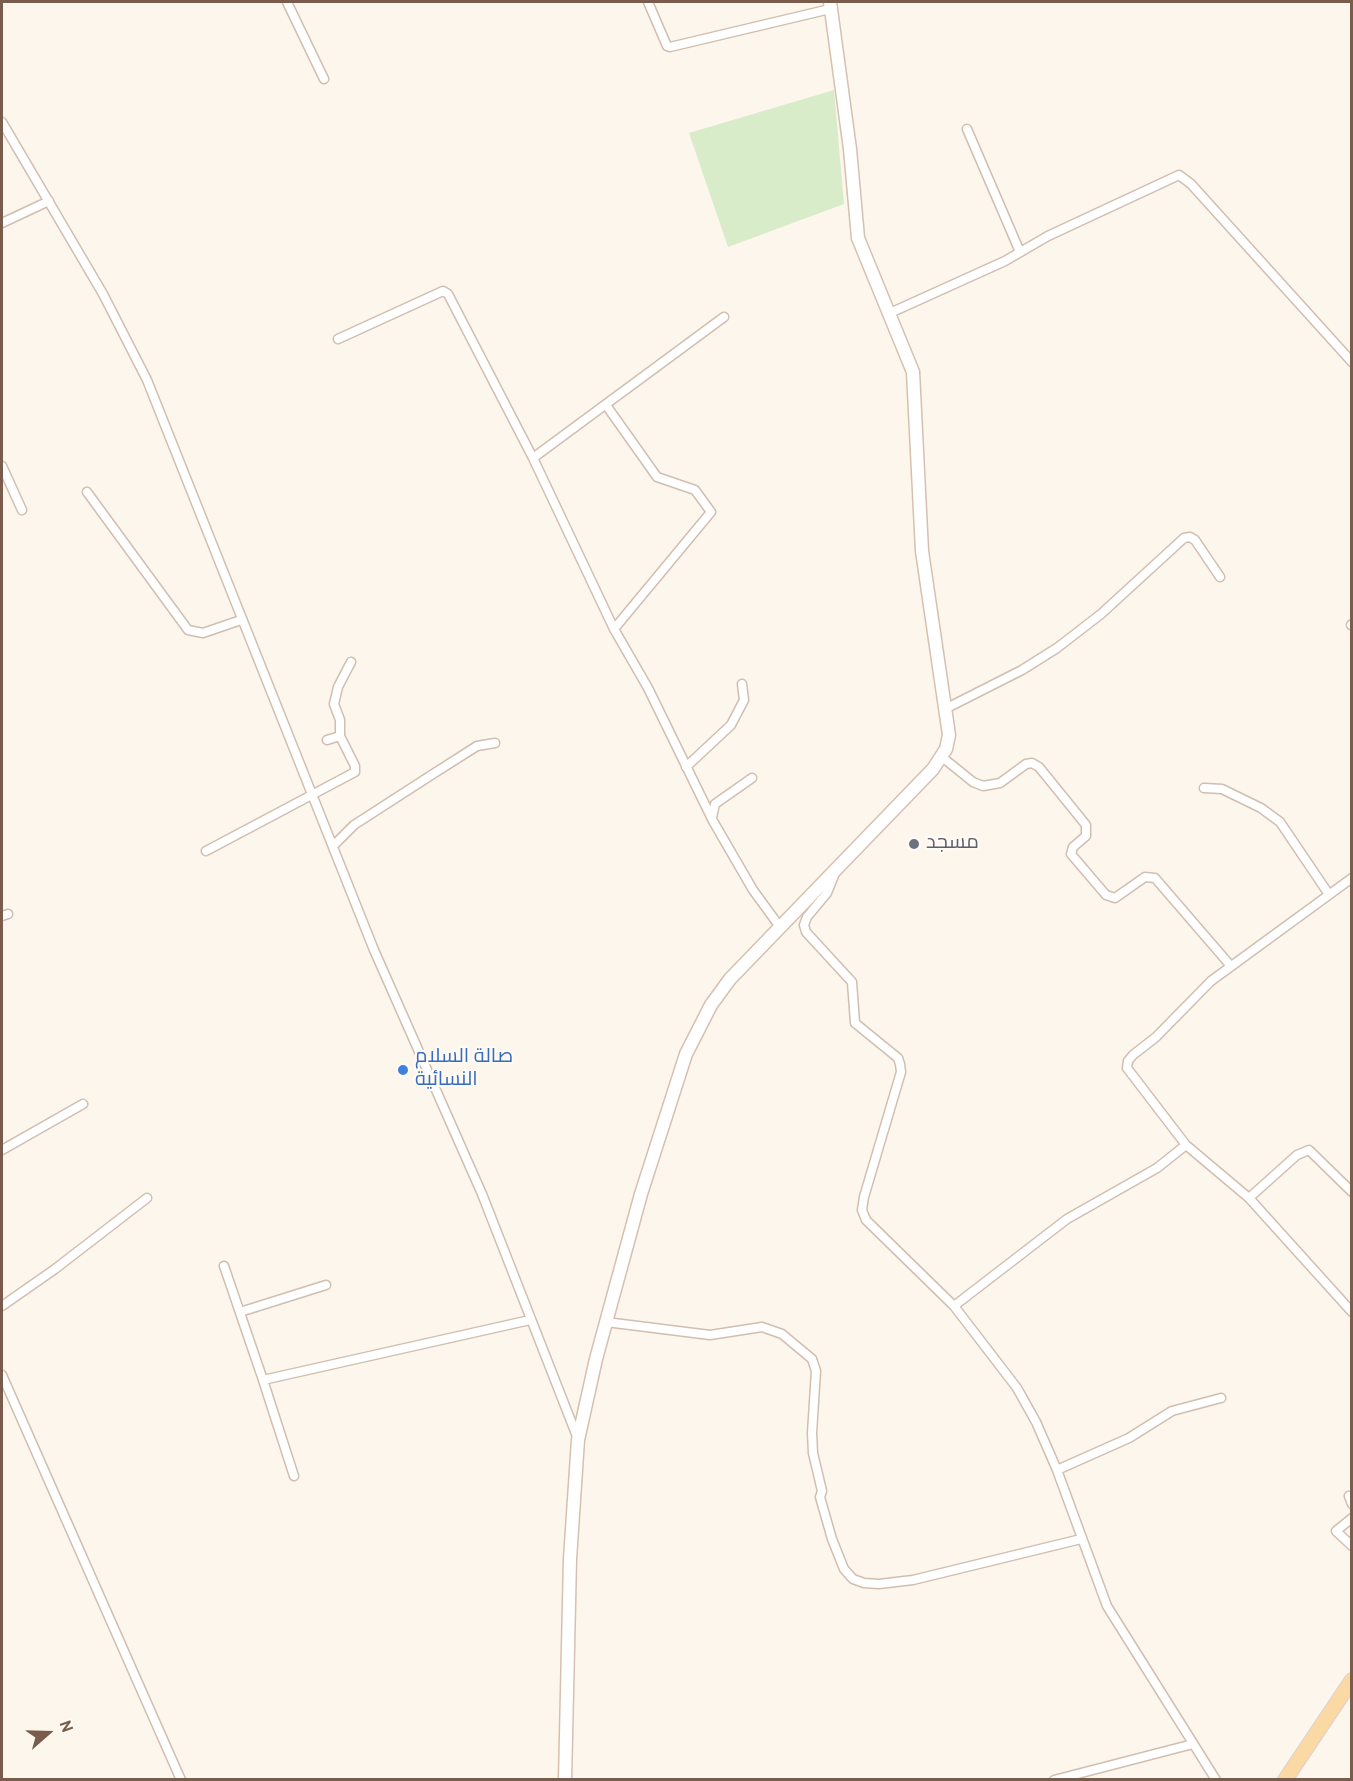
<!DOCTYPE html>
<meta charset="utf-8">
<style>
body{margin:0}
#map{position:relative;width:1353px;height:1781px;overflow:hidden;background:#fdf6ec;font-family:Overpass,sans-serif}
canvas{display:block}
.frame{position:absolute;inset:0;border:3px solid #7a5c4d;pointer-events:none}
.north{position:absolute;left:18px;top:1703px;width:60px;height:60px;-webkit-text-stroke:4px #fffaf3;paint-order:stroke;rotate:70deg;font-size:16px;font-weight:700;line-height:24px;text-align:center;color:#7a5c4d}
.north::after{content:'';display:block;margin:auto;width:21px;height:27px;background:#7a5c4d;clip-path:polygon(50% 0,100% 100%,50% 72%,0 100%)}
</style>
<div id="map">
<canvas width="1353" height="1781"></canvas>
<div class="frame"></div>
<div class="north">N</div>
</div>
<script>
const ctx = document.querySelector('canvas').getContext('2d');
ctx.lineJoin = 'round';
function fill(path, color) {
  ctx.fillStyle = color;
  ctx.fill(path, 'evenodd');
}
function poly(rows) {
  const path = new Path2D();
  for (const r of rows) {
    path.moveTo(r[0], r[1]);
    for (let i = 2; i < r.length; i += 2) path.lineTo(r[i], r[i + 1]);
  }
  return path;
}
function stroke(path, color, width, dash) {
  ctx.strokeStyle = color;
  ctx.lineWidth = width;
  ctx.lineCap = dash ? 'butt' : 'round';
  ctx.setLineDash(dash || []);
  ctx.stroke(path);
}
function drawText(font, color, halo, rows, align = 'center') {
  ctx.font = font + ' Overpass,Cairo,sans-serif';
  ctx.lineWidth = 4.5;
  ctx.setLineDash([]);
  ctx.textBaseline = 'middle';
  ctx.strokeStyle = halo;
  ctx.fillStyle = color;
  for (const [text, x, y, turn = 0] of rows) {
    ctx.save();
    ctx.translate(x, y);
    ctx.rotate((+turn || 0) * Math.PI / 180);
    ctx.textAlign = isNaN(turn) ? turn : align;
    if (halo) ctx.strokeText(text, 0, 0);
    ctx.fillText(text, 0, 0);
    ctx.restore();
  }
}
fill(poly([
 [834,90,844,204,728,247,689,133]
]), '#d8ecc9');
const minor = poly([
 [287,2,324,79],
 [648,2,667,46,670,47,830,9],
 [2,122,103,294,147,380,374,950,482,1194,578,1439],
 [967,129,1020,252],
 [2,223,49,201],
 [890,313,1005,261,1048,236,1179,175,1191,184,1352,362],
 [338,339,443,291,448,294,533,458,614,629,648,688,713,821,753,890,780,927],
 [606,405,657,477,695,490,711,512,614,629],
 [533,458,724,317],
 [2,466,22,510],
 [87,492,188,630,203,633,241,620],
 [1351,625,1352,624],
 [947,708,1022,670,1057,648,1101,614,1184,538,1190,537,1195,540,1220,577],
 [340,736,340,720,334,704,338,687,351,662],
 [942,757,973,782,983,786,1000,783,1026,764,1032,763,1039,767,1086,825,1086,836,1073,847,1071,854,1106,895,1115,898,1145,877,1155,878,1230,965],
 [686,767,731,725,744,700,742,684],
 [1204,788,1222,789,1261,808,1280,822,1328,893],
 [712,817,715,804,752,778],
 [333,846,354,825,433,774,477,746,495,743],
 [206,851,355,772,355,766,340,736,327,740],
 [835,873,827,893,807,917,804,925,806,932,852,982,855,1023,898,1058,900,1064,901,1072,864,1197,862,1210,866,1220,954,1306,1017,1388,1036,1422,1057,1470,1107,1606,1216,1780],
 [1352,878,1211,981,1156,1037,1133,1055,1128,1061,1127,1068,1186,1145,1249,1198,1352,1312],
 [2,916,8,914],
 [2,1150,83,1104],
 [1249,1198,1297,1155,1309,1150,1352,1192],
 [224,1266,263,1380],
 [2,1306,55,1269,147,1198],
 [954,1306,1067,1219,1157,1168,1186,1145],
 [240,1312,326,1285],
 [606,1322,710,1335,762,1327,782,1334,812,1359,816,1371,812,1433,813,1453,822,1491,820,1497,832,1539,844,1569,853,1579,864,1583,879,1584,913,1580,1081,1539],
 [2,1375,181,1780],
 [1057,1470,1129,1438,1172,1411,1221,1398],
 [294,1476,263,1380,530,1320],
 [1349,1496,1352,1504],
 [1352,1518,1336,1531,1352,1546],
 [1054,1780,1193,1744]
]);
const secondary = poly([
 [565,1780,570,1559,578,1440,596,1359,641,1194,686,1054,711,1005,730,979,933,769,946,749,949,735,922,551,913,372,858,238,850,149,830,2]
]);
const primary = poly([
 [1285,1780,1352,1680]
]);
stroke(minor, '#d1beb0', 11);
stroke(secondary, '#d6c0b0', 15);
stroke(primary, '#dad1cd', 16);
stroke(minor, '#fff', 8);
stroke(secondary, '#fff', 12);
stroke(primary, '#fbd9a5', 14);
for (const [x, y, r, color] of [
 [914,844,6,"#6b7280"],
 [403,1070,6,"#3f7fe0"]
]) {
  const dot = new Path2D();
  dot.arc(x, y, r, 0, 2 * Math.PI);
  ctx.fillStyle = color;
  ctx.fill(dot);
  stroke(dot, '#fffaf3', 2);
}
drawText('20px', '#5b616d', '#fffaf3', [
 ["مسجد",926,844]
], 'left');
drawText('20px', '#366cbe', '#fffaf3', [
 ["صالة السلام",415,1058],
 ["النسائية",415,1081]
], 'left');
</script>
